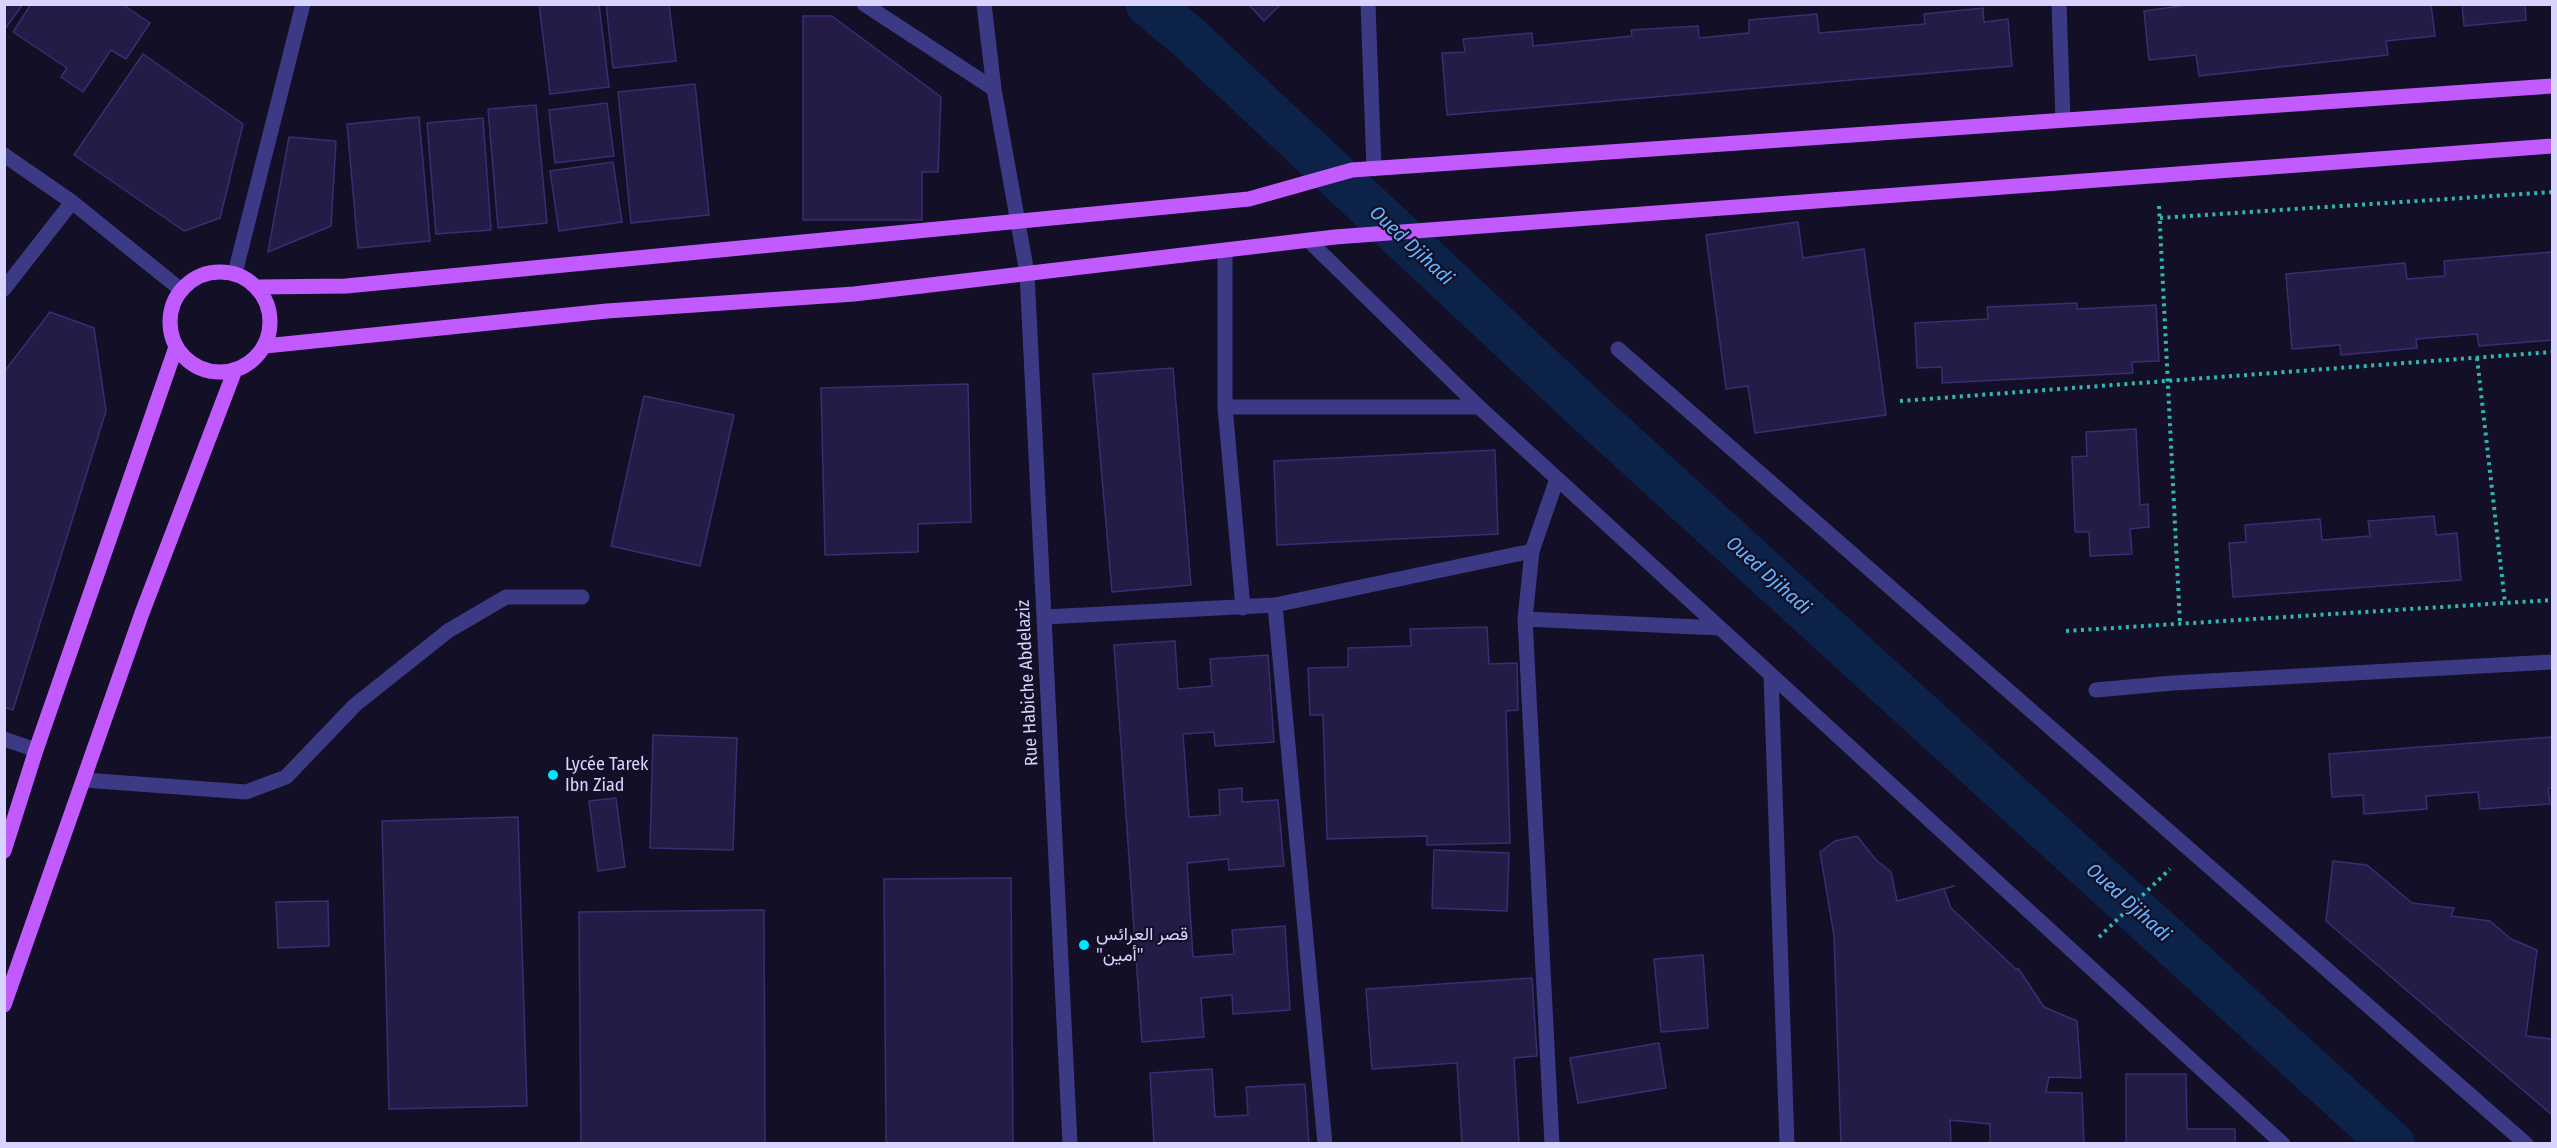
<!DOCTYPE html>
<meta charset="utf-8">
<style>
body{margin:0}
#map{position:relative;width:2557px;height:1148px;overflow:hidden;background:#130f26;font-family:"Fira Sans Condensed",sans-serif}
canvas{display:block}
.frame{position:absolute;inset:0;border:6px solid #d9d4ff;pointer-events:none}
</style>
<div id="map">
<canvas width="2557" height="1148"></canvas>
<div class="frame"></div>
</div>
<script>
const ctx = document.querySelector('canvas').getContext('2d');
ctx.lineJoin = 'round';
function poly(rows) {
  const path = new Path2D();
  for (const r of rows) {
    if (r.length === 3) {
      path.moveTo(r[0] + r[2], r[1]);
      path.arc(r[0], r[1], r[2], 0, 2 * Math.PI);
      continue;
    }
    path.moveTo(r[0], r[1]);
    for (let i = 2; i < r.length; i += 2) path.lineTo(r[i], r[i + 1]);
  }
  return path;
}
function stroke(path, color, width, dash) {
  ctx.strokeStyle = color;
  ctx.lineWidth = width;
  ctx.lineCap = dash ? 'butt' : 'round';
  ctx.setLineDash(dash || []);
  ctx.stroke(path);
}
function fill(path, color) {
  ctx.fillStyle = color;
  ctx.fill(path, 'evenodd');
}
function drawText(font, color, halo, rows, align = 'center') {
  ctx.font = font + ' "Fira Sans Condensed",Vazirmatn,sans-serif';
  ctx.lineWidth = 4.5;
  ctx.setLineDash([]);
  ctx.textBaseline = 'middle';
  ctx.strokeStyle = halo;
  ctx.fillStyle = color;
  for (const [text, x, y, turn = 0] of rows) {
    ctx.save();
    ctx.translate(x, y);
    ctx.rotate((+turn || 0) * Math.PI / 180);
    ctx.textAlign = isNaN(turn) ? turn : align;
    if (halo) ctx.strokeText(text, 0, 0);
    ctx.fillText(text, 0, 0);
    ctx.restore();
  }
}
stroke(poly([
 [1148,4,1188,37,1590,413,2392,1144]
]), '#0c2248', 45);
const building = poly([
 [4,4,23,4,4,30,4,4],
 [31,4,122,4,150,23,126,59,111,50,83,92,61,77,67,68,13,32,31,4],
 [539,4,599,4,609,87,550,94,539,4],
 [606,4,669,4,676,61,613,68,606,4],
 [1248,4,1281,4,1264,21,1248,4],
 [2431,4,2435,36,2386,41,2388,55,2199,76,2196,55,2149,60,2144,11,2195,4,2431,4],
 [2462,4,2525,4,2526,20,2464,26,2462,4],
 [1983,8,1984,22,2008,19,2012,66,1447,115,1442,53,1465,52,1463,39,1532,33,1533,46,1632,36,1631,30,1698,26,1699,38,1749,33,1749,20,1817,14,1819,33,1925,24,1924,14,1983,8],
 [803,16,832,16,941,97,938,172,922,172,922,220,803,220,803,16],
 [143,54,243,124,220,218,184,231,74,155,143,54],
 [695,84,709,215,631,223,618,92,695,84],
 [607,103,614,156,555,163,549,110,607,103],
 [536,105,547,223,498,228,488,109,536,105],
 [419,117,430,241,358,248,347,124,419,117],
 [483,118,491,230,436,234,427,123,483,118],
 [289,137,336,141,331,226,268,252,289,137],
 [613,162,622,222,559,231,550,171,613,162],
 [1798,222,1803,258,1864,249,1886,415,1755,433,1748,386,1726,389,1706,235,1798,222],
 [2552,252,2552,340,2479,346,2477,334,2416,339,2417,348,2341,355,2340,345,2292,349,2286,274,2405,263,2407,279,2445,276,2444,261,2552,252],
 [2077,303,2077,309,2156,305,2159,361,2132,362,2133,373,1942,383,1942,367,1917,368,1915,323,1988,319,1987,307,2077,303],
 [50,312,94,328,106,411,13,710,4,707,4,372,50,312],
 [1173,368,1191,585,1112,592,1093,374,1173,368],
 [968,384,971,522,918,524,918,552,825,555,821,388,968,384],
 [644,396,734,415,700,566,611,546,644,396],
 [2136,429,2140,505,2148,504,2149,527,2130,529,2132,554,2090,556,2089,532,2075,532,2072,457,2087,456,2086,432,2136,429],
 [1495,450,1498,534,1277,545,1274,461,1495,450],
 [2434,516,2436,535,2457,533,2461,580,2233,597,2229,543,2246,542,2245,525,2320,519,2322,540,2370,536,2368,521,2434,516],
 [1487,627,1489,664,1517,663,1518,710,1506,711,1510,843,1427,845,1427,836,1327,839,1323,715,1310,715,1308,668,1348,667,1348,648,1411,646,1410,629,1487,627],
 [1175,641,1178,689,1212,686,1210,659,1268,655,1274,742,1215,746,1214,732,1183,734,1189,817,1220,815,1219,790,1242,788,1242,802,1278,800,1284,866,1229,870,1228,859,1187,863,1193,957,1234,954,1232,930,1285,926,1290,1010,1233,1014,1232,995,1201,998,1204,1037,1142,1042,1114,645,1175,641],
 [653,735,737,738,733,850,650,848,653,735],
 [2552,737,2552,788,2548,788,2550,804,2480,809,2478,792,2426,796,2427,809,2364,814,2363,795,2332,797,2329,754,2552,737],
 [616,798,625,867,598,871,589,801,616,798],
 [518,817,527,1106,389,1109,382,821,518,817],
 [1857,836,1876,860,1891,872,1897,901,1954,886,1944,889,1951,908,2017,970,2018,968,2044,1007,2077,1021,2081,1078,2049,1077,2046,1092,2082,1093,2084,1144,1990,1144,1990,1124,1950,1120,1951,1144,1841,1144,1834,936,1820,852,1835,841,1857,836],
 [1434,850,1509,853,1507,911,1432,908,1434,850],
 [2333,861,2367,865,2412,903,2454,908,2451,916,2490,921,2511,939,2537,950,2526,1036,2552,1039,2552,1115,2326,921,2333,861],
 [1011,878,1013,1144,886,1144,884,879,1011,878],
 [328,901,329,946,278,948,276,902,328,901],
 [764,910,765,1144,581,1144,579,912,764,910],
 [1703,955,1708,1028,1661,1032,1654,959,1703,955],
 [1532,978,1537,1056,1514,1058,1519,1144,1462,1144,1457,1063,1372,1069,1366,989,1532,978],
 [1659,1043,1666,1088,1578,1103,1570,1058,1659,1043],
 [1212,1069,1215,1117,1248,1115,1246,1087,1305,1084,1309,1144,1154,1144,1150,1073,1212,1069],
 [2126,1074,2186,1074,2187,1129,2235,1129,2235,1144,2126,1144,2126,1074]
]);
fill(building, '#241b47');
stroke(building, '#3b2d73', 1.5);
stroke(poly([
 [2159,206,2180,624],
 [2160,218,2552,192],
 [2477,358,2505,603],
 [1900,401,2552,352],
 [2066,631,2552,600],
 [2099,937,2170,869]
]), '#2fb8b0', 4, [3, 4.5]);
stroke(poly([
 [864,4,994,89],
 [984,4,994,89,1027,273,1070,1144],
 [1368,4,1374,169],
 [2059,4,2063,120],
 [4,155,72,202,180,289],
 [1308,240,1479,407,2283,1144],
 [1225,250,1225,407,1243,608],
 [235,273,303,4],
 [4,289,72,202],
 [1618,349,2526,1144],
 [1225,407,1479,407],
 [1275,605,1325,1144],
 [1045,617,1275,605,1532,551],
 [1525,619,1720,628],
 [1771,675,1787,1144],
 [2096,690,2173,683,2552,662],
 [4,739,36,750],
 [84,780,246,792,286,777,355,705,448,631,506,597,582,597],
 [1552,1144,1525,619,1532,551,1557,479]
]), '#3d3a85', 15);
stroke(poly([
 [220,322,50],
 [258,287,346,286,1249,199,1352,170,2552,86],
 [265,346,607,311,854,294,1335,237,2552,146],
 [4,851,36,750,176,347],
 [4,1005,142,613,235,370]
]), '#c25bff', 15);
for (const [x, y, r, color] of [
 [553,775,6,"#00e5ff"],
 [1084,945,6,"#00e5ff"]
]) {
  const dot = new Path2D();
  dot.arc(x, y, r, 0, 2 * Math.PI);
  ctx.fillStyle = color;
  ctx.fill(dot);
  stroke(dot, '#130f26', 2);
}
drawText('18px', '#d9d4ff', '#130f26', [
 ["Rue Habiche Abdelaziz",1028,683,-93]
]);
drawText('18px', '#d9d4ff', '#130f26', [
 ["Lycée Tarek",565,765],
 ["Ibn Ziad",565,786],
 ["قصر العرائس",1096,935],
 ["\"أمين\"",1096,956]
], 'left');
drawText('italic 20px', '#62b6ff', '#130f26', [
 ["Oued Djihadi",1411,246,43],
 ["Oued Djihadi",1768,576,42],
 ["Oued Djihadi",2128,903,42]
]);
</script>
